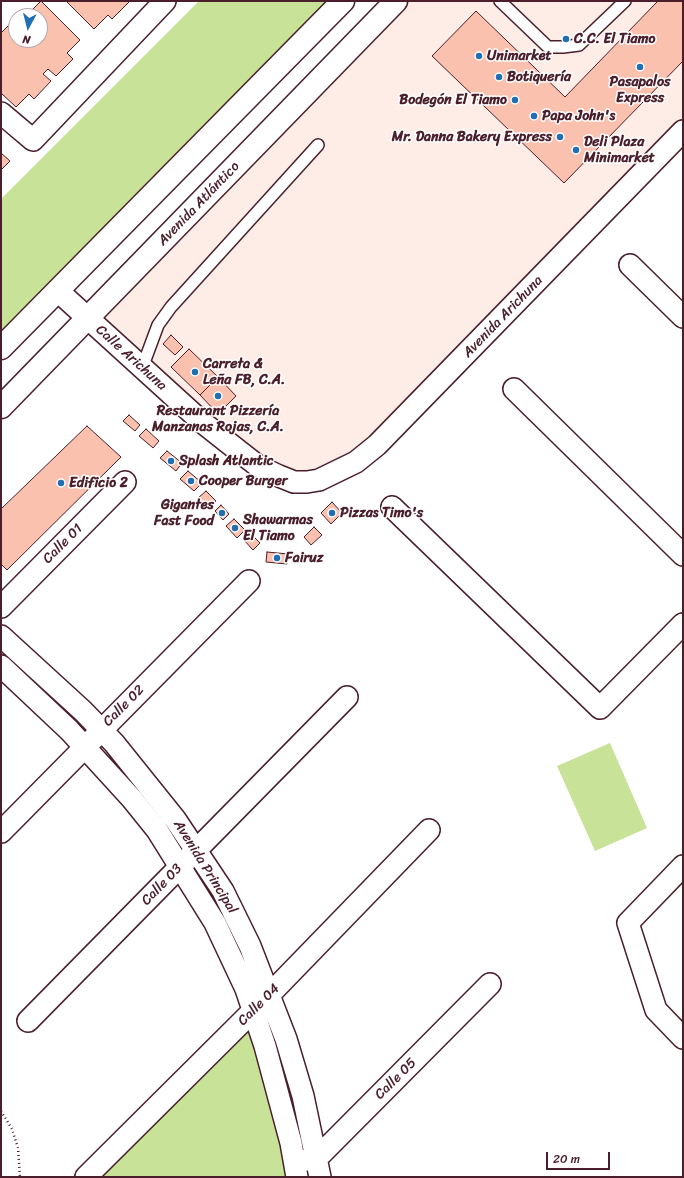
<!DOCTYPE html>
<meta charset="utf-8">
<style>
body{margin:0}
#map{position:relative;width:684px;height:1178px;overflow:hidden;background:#fff;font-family:Sriracha,sans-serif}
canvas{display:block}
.frame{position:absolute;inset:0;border:2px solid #4a1f2b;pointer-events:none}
.north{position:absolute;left:8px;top:8px;width:40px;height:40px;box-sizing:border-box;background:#fff;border:1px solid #b7a5aa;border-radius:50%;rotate:187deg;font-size:11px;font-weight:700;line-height:16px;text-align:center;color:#4a1f2b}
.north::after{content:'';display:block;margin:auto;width:14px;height:18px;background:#1f6fb2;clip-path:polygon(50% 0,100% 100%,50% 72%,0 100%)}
.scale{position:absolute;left:546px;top:1152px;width:64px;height:18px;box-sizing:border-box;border:2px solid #4a1f2b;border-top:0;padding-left:5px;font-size:12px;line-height:14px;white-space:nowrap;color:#4a1f2b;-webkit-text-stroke:3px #fff;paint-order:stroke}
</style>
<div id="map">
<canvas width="684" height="1178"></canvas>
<div class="frame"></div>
<div class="north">N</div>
<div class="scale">20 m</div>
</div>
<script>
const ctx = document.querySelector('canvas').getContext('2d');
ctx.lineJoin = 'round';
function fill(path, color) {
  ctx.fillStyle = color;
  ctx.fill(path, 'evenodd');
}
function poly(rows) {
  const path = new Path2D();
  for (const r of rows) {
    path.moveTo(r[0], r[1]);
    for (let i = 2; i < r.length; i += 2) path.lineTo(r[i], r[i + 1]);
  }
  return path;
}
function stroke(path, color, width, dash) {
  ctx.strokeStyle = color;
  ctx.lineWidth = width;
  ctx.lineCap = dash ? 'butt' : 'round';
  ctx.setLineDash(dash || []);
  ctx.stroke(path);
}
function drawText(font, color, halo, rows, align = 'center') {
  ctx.font = font + ' Sriracha,sans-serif';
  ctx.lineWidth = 3;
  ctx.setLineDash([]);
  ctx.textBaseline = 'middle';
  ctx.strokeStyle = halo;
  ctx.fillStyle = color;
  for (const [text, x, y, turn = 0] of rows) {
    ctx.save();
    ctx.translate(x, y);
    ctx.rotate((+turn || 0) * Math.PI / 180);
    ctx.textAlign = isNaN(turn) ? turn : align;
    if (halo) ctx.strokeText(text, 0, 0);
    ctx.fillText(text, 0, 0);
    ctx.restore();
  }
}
fill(poly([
 [396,1,683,1,683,131,377,445,294,482,87,319]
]), '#feece7');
fill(poly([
 [199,1,343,1,1,348,1,199],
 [610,743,647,828,595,851,557,766],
 [253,1011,297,1177,86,1177]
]), '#c8e298');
const building = poly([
 [41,1,80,40,67,53,73,59,56,76,48,69,43,74,51,81,34,99,29,94,16,107,1,93,1,33,16,18,16,40,40,40,40,16,18,16,24,10,28,14,41,1],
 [66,1,128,1,129,2,112,19,108,15,94,29,66,1],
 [658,1,683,1,683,61,564,183,432,56,476,11,565,97,658,1],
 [1,153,10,161,1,170,1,153],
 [171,335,183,347,175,355,163,344,171,335],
 [189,349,218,377,200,395,171,367,189,349],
 [218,377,236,396,218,414,200,395,218,377],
 [129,415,140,425,135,431,123,421,129,415],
 [87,426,121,457,7,570,1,564,1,509,87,426],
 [146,429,159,441,153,448,139,436,146,429],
 [167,451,182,463,176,471,160,458,167,451],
 [188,471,202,483,194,491,180,479,188,471],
 [206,491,216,501,209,508,198,498,206,491],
 [332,502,342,513,331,524,321,513,332,502],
 [221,505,229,514,223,520,215,511,221,505],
 [234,519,245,530,237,538,226,526,234,519],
 [314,527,322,535,311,545,304,537,314,527],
 [250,533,260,543,253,550,243,539,250,533],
 [267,552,288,554,287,564,266,562,267,552]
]);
fill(building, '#fac1af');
stroke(building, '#4a1f2b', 1);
const service = poly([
 [500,1,548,47,563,47,579,45,625,1],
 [142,368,158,325,171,307,318,145]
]);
const minor = poly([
 [1,113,33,140,165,1],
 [630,265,683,317],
 [58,291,202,422,240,452,258,466,279,476,294,482,307,482,319,480,356,462,377,445,683,131],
 [514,389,683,555],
 [392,507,600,708,683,624],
 [1,607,125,482],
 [1,636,83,711,114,743,175,819,223,891,250,946,286,1039,303,1096,320,1177],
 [1,666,69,730,132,799,157,830,215,923,246,989,265,1046,291,1143,297,1177],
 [1,832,249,581],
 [683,866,628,923,656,1010,683,1038],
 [28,1021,347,697],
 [306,1160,317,1158,490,984],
 [86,1177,270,994,429,830]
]);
const secondary = poly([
 [1,348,343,1],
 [1,407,396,1]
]);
stroke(service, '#4a1f2b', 14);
stroke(minor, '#4a1f2b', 24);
stroke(secondary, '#4a1f2b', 25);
stroke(poly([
 [1,1111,12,1129,18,1148,20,1177]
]), '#4a1f2b', 2.5, [1, 3]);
stroke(service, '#fff', 11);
stroke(minor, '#fff', 21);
stroke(secondary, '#fff', 22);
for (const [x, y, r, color] of [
 [566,39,4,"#1f6fb2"],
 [479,56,4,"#1f6fb2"],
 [640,67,4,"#1f6fb2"],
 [499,77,4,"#1f6fb2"],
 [515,100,4,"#1f6fb2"],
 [534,116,4,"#1f6fb2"],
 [560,137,4,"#1f6fb2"],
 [576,150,4,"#1f6fb2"],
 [195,372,4,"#1f6fb2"],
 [218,396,4,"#1f6fb2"],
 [171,461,4,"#1f6fb2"],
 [191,481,4,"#1f6fb2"],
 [61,483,4,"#1f6fb2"],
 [222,513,4,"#1f6fb2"],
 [332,513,4,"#1f6fb2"],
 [235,528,4,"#1f6fb2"],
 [277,558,4,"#1f6fb2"]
]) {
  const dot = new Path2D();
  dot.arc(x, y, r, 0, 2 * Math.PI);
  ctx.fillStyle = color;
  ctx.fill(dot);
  stroke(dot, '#fff', 1.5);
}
drawText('bold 14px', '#4a1f2b', '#fff', [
 ["C.C. El Tiamo",574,39],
 ["Unimarket",487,56],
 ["Botiquería",507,77],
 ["Pasapalos",640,82,"center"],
 ["Express",640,98,"center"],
 ["Bodegón El Tiamo",507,100,"right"],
 ["Papa John's",542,116],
 ["Mr. Danna Bakery Express",552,137,"right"],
 ["Deli Plaza",584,142],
 ["Minimarket",584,158],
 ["Carreta &",203,364],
 ["Leña FB, C.A.",203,380],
 ["Restaurant Pizzería",218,411,"center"],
 ["Manzanas Rojas, C.A.",218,427,"center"],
 ["Splash Atlantic",179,461],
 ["Cooper Burger",199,481],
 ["Edificio 2",69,483],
 ["Gigantes",214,505,"right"],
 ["Fast Food",214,521,"right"],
 ["Pizzas Timo's",340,513],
 ["Shawarmas",243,520],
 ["El Tiamo",243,536],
 ["Fairuz",285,558]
], 'left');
drawText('14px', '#4a1f2b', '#fff', [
 ["Avenida Atlántico",199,204,-46],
 ["Avenida Arichuna",503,317,-46],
 ["Calle Arichuna",131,358,42],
 ["Calle 01",63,544,-45],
 ["Calle 02",124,706,-45],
 ["Avenida Principal",205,867,58],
 ["Calle 03",162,885,-46],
 ["Calle 04",259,1005,-45],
 ["Calle 05",396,1079,-45]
]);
</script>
